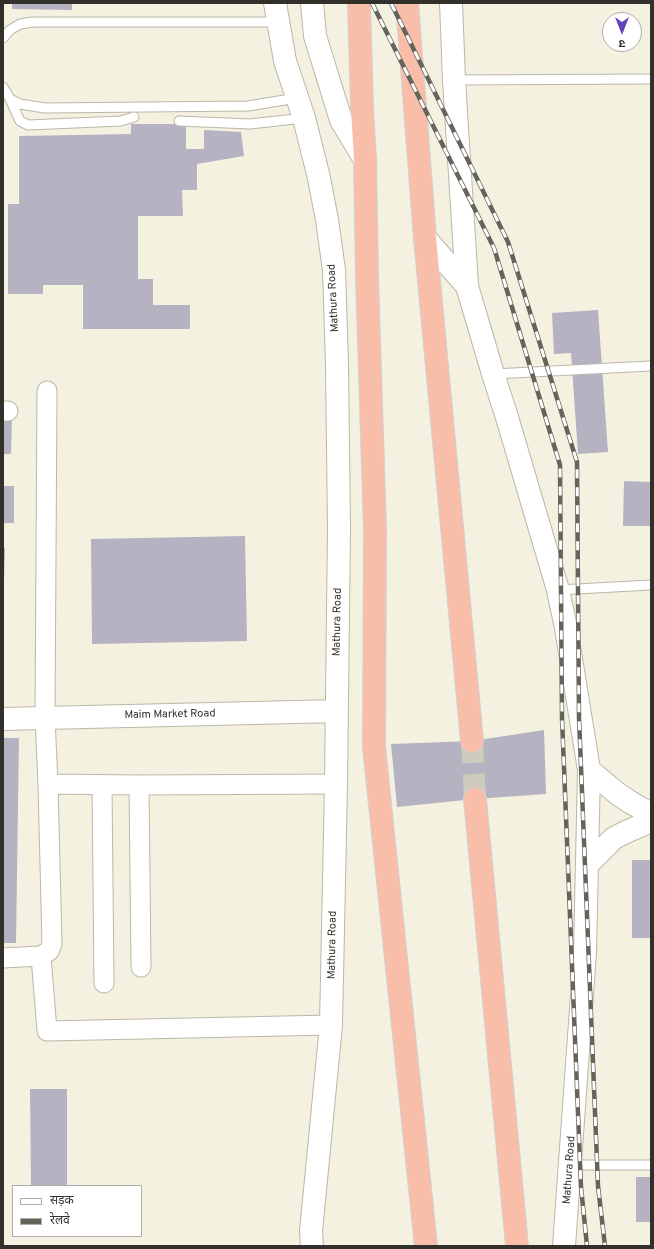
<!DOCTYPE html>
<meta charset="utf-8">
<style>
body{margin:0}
#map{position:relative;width:654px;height:1249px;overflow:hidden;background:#f5f1e1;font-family:Overpass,"Noto Sans Devanagari",sans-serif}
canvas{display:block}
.frame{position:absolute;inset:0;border:4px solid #31302a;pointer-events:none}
.legend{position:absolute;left:12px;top:1185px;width:130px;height:52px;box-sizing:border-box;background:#fff;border:1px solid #adacaa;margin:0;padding:5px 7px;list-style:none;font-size:12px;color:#31302a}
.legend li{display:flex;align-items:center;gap:8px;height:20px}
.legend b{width:20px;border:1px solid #adacaa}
.north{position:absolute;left:602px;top:12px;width:40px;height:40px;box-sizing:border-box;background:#fff;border:1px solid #adacaa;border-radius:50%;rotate:180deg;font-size:11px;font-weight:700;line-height:16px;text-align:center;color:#31302a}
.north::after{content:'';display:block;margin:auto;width:14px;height:18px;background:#6342ba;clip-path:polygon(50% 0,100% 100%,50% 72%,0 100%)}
</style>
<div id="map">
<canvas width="654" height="1249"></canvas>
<div class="frame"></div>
<ul class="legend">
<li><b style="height:5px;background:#fff"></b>सड़क</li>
<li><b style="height:5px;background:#65645b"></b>रेलवे</li>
</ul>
<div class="north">उ</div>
</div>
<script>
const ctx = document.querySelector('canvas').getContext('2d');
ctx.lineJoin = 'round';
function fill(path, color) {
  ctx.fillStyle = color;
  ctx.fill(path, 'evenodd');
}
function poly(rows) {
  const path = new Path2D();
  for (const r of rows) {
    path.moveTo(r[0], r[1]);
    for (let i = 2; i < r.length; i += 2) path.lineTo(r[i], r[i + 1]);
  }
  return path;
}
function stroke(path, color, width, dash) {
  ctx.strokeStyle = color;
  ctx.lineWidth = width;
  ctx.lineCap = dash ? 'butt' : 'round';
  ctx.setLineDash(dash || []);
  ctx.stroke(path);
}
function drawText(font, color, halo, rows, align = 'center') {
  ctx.font = font + ' Overpass,sans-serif';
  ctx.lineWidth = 3.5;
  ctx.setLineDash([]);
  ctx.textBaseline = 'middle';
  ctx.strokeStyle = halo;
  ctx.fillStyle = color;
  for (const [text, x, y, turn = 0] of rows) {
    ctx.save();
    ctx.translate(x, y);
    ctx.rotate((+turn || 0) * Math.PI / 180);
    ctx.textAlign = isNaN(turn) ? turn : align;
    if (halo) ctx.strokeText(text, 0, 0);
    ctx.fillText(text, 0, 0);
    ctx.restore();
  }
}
fill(poly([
 [12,3,72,3,72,10,12,9],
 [131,124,186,124,186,149,204,149,204,130,241,132,244,156,197,164,197,190,182,190,183,216,138,216,138,279,153,279,153,305,190,305,190,329,83,329,83,285,43,285,43,294,8,294,8,204,19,204,19,136,131,134],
 [598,310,608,452,578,454,571,353,554,354,552,313],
 [3,415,12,415,11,454,3,454],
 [624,481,651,482,651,526,623,526],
 [3,486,14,486,14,523,4,523,4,529,3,529],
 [245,536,247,641,92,644,91,539],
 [3,548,5,548,4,581,3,581],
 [544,730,546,794,475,799,397,807,391,744,472,741],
 [3,738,19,738,16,943,3,943],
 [632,860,651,860,651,938,632,938],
 [30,1089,67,1089,67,1186,31,1186],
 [636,1177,651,1177,651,1222,636,1222]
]), '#b5b2c2');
stroke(poly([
 [472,741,475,799]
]), '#cecabc', 22, [22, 11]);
const lane = poly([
 [3,38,10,30,20,24,33,22,278,22],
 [454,80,651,79],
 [3,87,10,99,20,104,45,108,248,106,297,98],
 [10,99,20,121,28,125,121,121,134,117],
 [179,121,250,124,304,118],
 [493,374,651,366],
 [558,590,651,585],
 [570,1165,651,1165]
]);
const street = poly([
 [3,411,8,411],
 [48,784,139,785,336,784],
 [102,785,104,983],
 [139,785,141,967],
 [41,956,47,1031,331,1025],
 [3,958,41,956,49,951,52,944,48,784,45,718,47,391]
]);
const secondary = poly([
 [275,3,285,61,304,118,319,178,327,220,334,270,337,365,339,528,336,784,331,1025,311,1231,312,1246],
 [312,3,315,36,341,120,365,160],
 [451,3,454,80,467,286],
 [425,238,467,286,493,374,506,414,558,590,566,628,589,770,585,953,564,1246],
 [3,719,337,711],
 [589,770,618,794,630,802,651,814],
 [587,865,614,838,626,832,651,821]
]);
const highway = poly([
 [359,3,362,108,365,160,367,277,375,530,374,747,426,1246],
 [407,3,425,238,472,741],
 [475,799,517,1246]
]);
stroke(lane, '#bbb7a8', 11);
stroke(street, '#bbb7a8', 21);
stroke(secondary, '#bbb7a8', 24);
stroke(highway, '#d2d1d0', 24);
stroke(lane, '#fff', 9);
stroke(street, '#fff', 19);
stroke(secondary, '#fff', 22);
stroke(highway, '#f8beaa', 22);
const rail = poly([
 [372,3,494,248,560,465,562,718,581,1187,587,1246],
 [391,3,508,242,577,462,579,718,598,1186,605,1246]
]);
stroke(rail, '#65645b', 4.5);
stroke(rail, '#fff', 3, [9]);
drawText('11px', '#31302a', '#fff', [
 ["Mathura Road",334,298,-93],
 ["Mathura Road",338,622,-89],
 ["Maim Market Road",170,715,-1],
 ["Mathura Road",333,945,-89],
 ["Mathura Road",570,1170,-86]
]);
</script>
